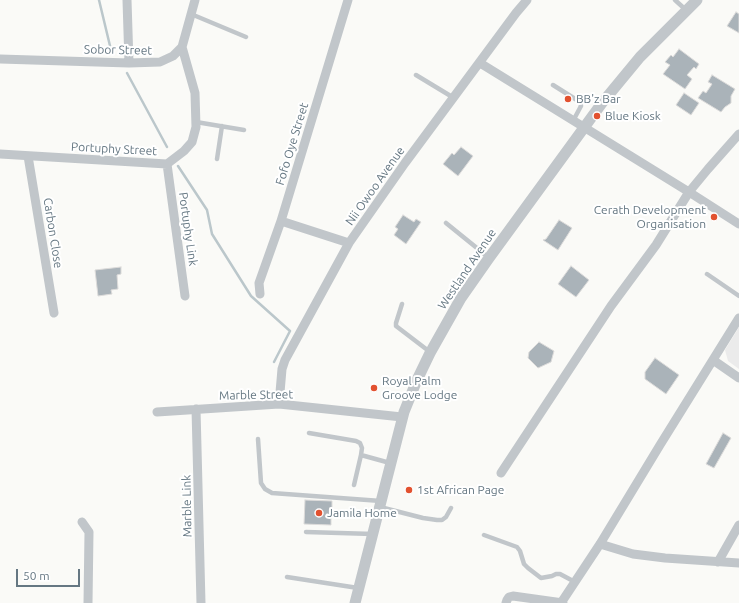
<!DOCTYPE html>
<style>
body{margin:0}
#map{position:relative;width:739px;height:603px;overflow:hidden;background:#fafaf7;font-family:Ubuntu,sans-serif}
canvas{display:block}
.scale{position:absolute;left:16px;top:569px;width:64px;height:18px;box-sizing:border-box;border:2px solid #657782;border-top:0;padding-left:5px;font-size:12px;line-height:14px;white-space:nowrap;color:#657782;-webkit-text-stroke:3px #fff;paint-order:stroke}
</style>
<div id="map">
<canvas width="739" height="603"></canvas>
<div class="scale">50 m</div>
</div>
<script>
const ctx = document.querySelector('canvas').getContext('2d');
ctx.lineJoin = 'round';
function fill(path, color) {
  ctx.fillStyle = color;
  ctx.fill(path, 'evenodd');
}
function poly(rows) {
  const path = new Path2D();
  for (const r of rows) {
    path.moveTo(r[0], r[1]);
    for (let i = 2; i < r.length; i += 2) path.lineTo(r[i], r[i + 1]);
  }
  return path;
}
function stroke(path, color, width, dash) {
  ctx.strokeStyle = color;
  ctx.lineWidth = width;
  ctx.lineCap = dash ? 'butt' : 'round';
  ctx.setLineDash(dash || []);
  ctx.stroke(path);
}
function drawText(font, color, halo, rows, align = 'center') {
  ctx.font = font + ' Ubuntu,sans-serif';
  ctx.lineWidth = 4;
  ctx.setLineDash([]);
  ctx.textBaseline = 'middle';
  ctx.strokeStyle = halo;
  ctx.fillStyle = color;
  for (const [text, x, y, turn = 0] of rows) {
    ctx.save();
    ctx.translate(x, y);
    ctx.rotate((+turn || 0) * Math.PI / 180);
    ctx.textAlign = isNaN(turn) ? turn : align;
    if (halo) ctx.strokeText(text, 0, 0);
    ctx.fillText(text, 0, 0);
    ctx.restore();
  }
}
fill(poly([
 [739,327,739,369,728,361,725,350]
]), '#ebebeb');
stroke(poly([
 [99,0,111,50],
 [127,73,167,147],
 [178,166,207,210,212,234,251,296,290,331,274,362]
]), '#bbc7cb', 2.5);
const building = poly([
 [736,12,739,14,739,33,727,26,736,12],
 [679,49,699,64,696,69,694,67,687,75,692,79,685,89,663,74,670,65,665,62,671,55,673,57,679,49],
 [712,75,735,89,731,96,731,103,725,107,721,112,698,98,703,91,706,93,712,84,708,82,712,75],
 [684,93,699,103,691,115,676,105,684,93],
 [461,147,473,156,458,176,443,164,452,153,454,155,461,147],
 [403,215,414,222,416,219,421,222,406,244,394,235,398,229,395,227,403,215],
 [559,220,572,228,558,250,543,240,546,239,559,220],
 [571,266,589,280,576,297,558,284,571,266],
 [121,267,121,274,117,275,118,289,111,290,112,294,98,296,95,270,121,267],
 [539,342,554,351,551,362,538,368,528,358,529,352,539,342],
 [655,358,679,375,666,394,645,379,645,372,655,358],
 [723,433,731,438,714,468,706,464,723,433],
 [305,500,332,501,332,509,330,509,329,517,331,517,331,525,304,524,305,500]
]);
fill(building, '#aab3b9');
stroke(building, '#dcdbda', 1);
stroke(poly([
 [675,0,686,10],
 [191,14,246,37],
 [416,75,454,98],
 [553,85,580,102,581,106,573,121],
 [196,122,244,130],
 [217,159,222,126],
 [446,223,488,257],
 [707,274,739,296],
 [402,304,396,323,396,326,430,352],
 [309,433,356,441,360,443,362,448,361,455,354,485],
 [258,439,261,483,265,489,272,493,381,501],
 [361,455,390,463],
 [380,507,423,518,437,520,442,520,446,517,451,508],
 [306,532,373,534],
 [484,535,517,547,520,551,524,564,528,568,541,578,552,576,556,574,560,574,575,582],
 [287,577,358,588]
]), '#c1c6ca', 4.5);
stroke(poly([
 [127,0,129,63],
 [0,59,129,63,160,62,173,56,182,47,195,0],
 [480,63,689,192,739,224],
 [0,154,167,164,184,151,192,142,196,127,195,93,182,47],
 [28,156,54,313],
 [167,164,185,296],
 [281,221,349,243],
 [260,294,259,283,281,221,348,0],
 [713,360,739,378],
 [279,404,282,369,285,360,349,243,405,163,516,13,527,0],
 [196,409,201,603],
 [157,412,279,404,402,417],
 [501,473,611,306,656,245,689,192,708,169,739,134],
 [82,522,89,532,88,603],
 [600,544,633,554,665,558,739,563],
 [718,562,739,525],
 [506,603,507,600,509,597,513,596,563,603],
 [561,603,600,544,660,445,739,318]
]), '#c1c6ca', 9);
stroke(poly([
 [355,603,404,412,417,380,430,353,461,298,489,258,602,103,640,57,697,0]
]), '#c1c6ca', 11);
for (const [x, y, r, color] of [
 [568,99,4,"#e2512f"],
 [597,116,4,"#e2512f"],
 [714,217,4,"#e2512f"],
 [374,388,4,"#e2512f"],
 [409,490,4,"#e2512f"],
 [319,513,4,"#e2512f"]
]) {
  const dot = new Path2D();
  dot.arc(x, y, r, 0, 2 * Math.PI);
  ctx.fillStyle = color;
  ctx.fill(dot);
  stroke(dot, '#fff', 1.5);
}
drawText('12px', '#657782', '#fff', [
 ["Sobor Street",118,50,1],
 ["Fofo Oye Street",292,144,-73],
 ["Portuphy Street",114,149,3],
 ["Nii Owoo Avenue",375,186,-55],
 ["Portuphy Link",188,229,82],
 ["Carbon Close",53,233,81],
 ["Westland Avenue",467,269,-56],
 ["Marble Street",256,395,-1],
 ["Marble Link",187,506,-91]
]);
drawText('12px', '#657782', '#fff', [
 ["BB'z Bar",576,99],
 ["Blue Kiosk",605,116],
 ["Cerath Development",706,210,"right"],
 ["Organisation",706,224,"right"],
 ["Royal Palm",382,381],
 ["Groove Lodge",382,395],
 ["1st African Page",417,490],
 ["Jamila Home",327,513]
], 'left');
</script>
